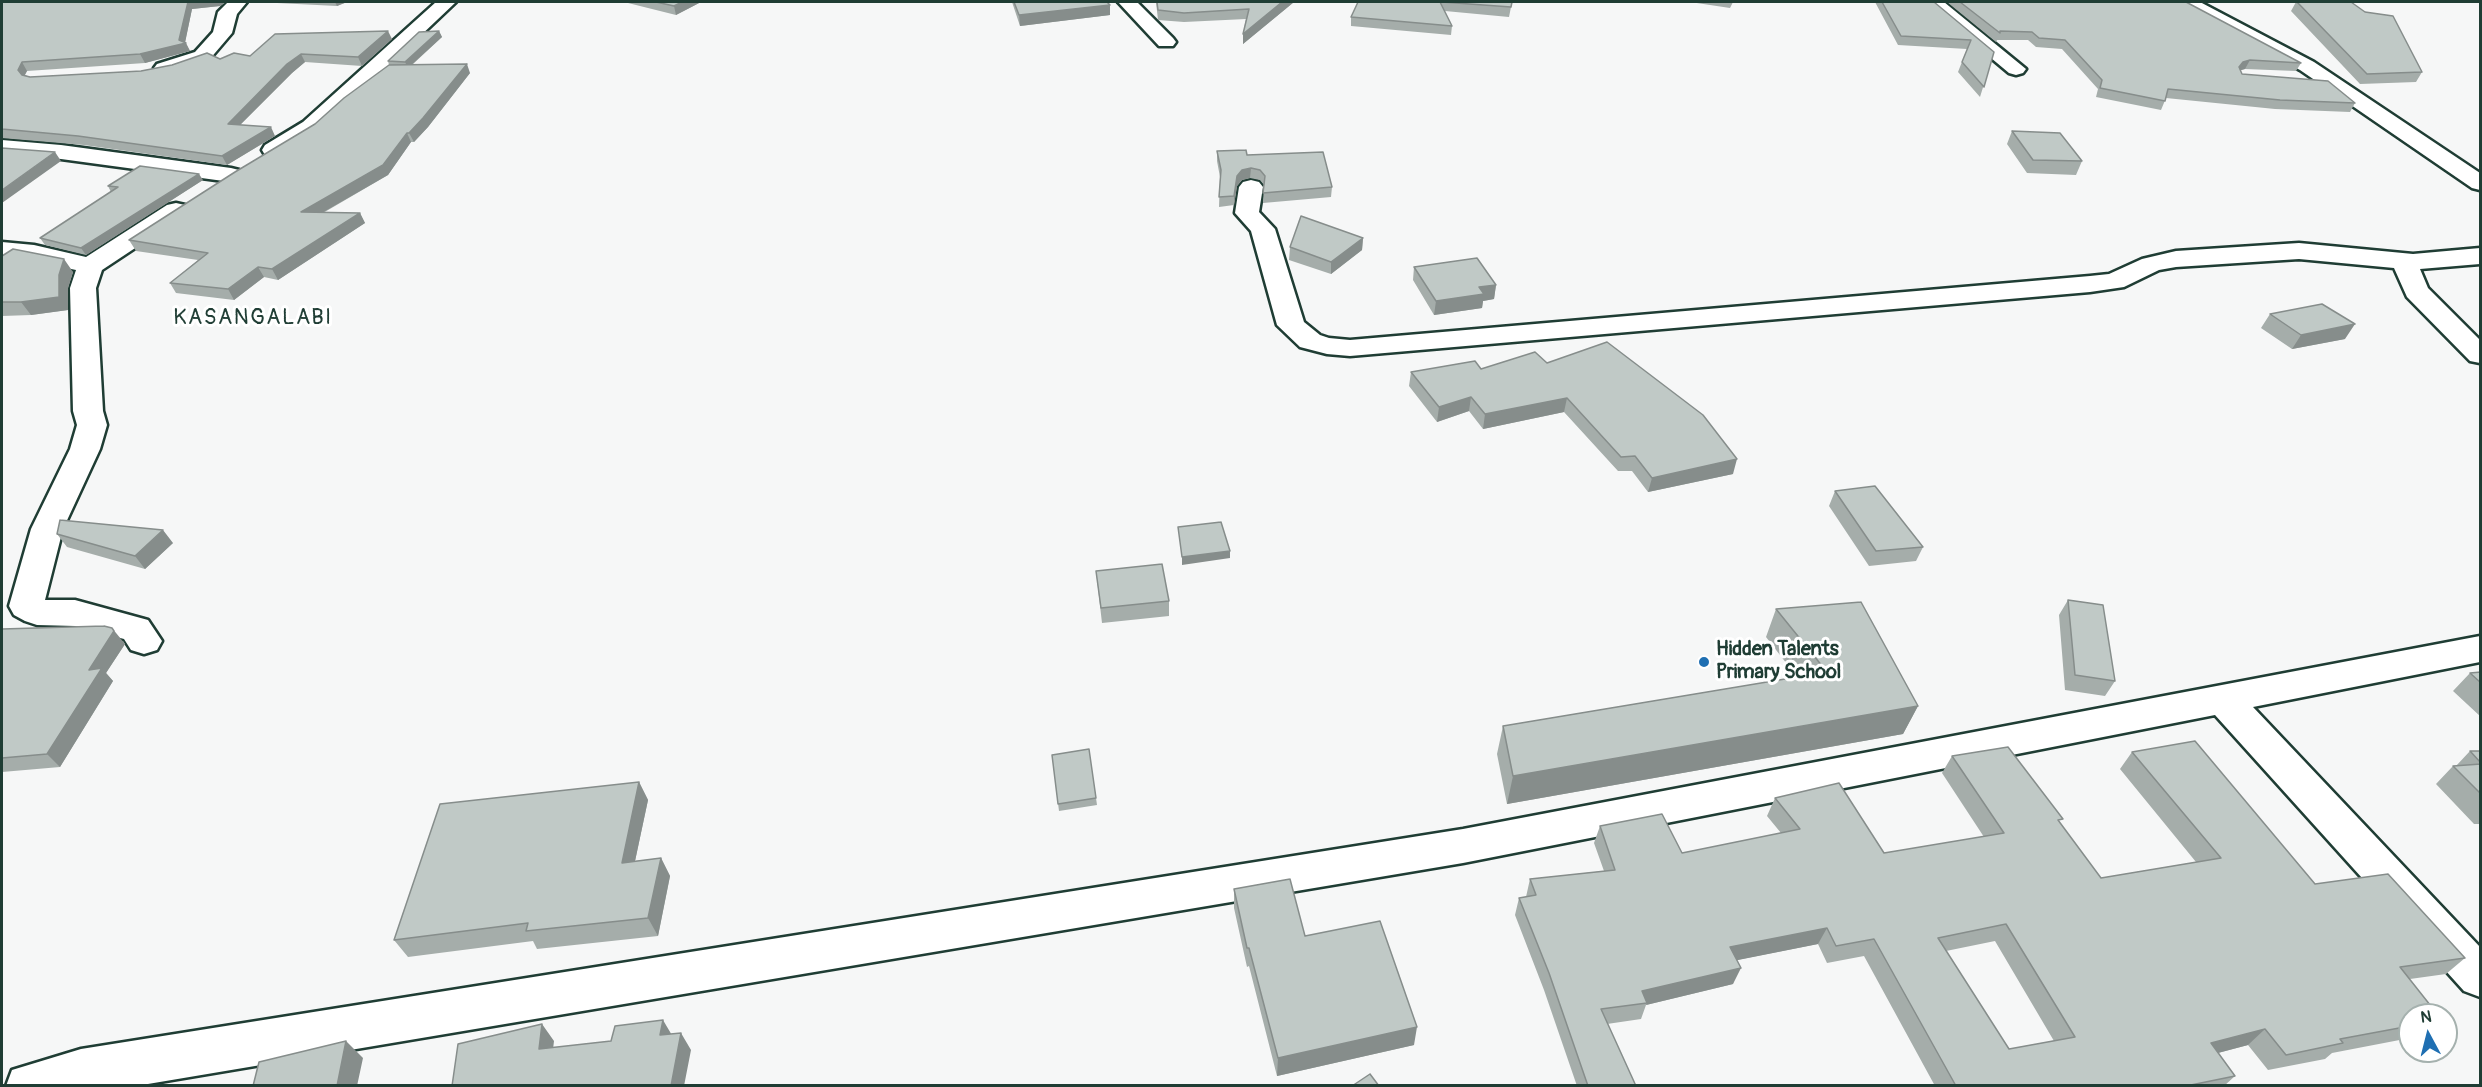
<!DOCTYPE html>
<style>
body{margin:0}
#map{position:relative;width:2482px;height:1087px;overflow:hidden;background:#f6f7f7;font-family:Pangolin,sans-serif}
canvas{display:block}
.frame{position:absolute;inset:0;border:3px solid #1f3d34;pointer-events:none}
.north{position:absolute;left:2398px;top:1003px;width:60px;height:60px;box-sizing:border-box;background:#fff;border:2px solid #a5b1ae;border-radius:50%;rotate:353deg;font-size:16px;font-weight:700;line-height:24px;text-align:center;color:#1f3d34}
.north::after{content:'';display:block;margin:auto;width:21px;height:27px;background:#1f6fb2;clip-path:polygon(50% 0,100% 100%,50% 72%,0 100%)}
</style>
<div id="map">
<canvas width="2482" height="1087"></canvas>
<div class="frame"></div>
<div class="north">N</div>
</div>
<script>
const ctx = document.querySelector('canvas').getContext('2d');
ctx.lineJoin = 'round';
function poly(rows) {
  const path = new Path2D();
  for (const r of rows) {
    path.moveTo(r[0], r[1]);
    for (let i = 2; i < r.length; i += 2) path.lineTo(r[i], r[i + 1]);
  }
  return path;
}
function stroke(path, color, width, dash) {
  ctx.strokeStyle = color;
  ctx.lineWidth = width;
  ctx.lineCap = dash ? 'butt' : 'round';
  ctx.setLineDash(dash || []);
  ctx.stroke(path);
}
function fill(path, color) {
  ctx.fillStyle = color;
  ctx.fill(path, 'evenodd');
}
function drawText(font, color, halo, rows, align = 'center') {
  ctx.font = font + ' Pangolin,sans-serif';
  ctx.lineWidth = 6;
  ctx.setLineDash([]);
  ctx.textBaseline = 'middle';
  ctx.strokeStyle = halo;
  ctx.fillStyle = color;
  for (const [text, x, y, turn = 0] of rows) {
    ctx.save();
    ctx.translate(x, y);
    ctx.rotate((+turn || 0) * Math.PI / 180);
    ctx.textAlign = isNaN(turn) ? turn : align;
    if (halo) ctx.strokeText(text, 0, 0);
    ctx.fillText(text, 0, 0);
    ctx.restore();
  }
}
const street = poly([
 [228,2,247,2,237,14,232,33,209,60,164,74,157,72,154,68,157,64,195,52,213,32,218,12,228,2],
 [436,2,456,2,319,132,281,155,273,157,265,155,262,150,265,145,303,122,436,2],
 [1118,2,1137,2,1173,38,1176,42,1173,46,1159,46,1118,2],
 [1924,2,1944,2,2026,69,2023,73,2016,75,2009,73,1924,2],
 [2178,2,2200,2,2314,62,2480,173,2480,190,2472,188,2300,70,2180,6,2178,2],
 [2,140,61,145,231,168,239,170,243,175,239,180,231,182,61,159,2,154,2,140],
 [1251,180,1259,182,1263,187,1259,212,1275,229,1304,322,1320,335,1329,338,1350,340,2090,276,2109,274,2142,259,2176,251,2299,243,2413,254,2480,248,2480,264,2420,269,2428,288,2480,340,2480,363,2470,361,2407,297,2394,268,2299,259,2176,267,2159,270,2124,287,2090,292,1350,356,1327,354,1300,347,1277,325,1251,231,1235,213,1239,187,1243,182,1251,180],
 [176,203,185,205,188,210,185,215,102,270,96,288,103,411,107,425,100,449,63,529,45,600,75,600,148,620,162,641,157,650,144,654,131,650,124,639,75,626,37,625,25,621,14,615,9,606,31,529,70,449,77,425,73,411,70,288,76,270,34,261,2,256,2,242,34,245,86,257,167,205,176,203],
 [2480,636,2480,662,2253,707,2480,947,2480,997,2464,991,2215,715,1463,863,136,1086,6,1086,12,1070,81,1049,1463,829,2480,636]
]);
stroke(street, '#1f3d34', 5);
fill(street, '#fff');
fill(poly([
 [2,2,226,2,220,6,192,9,185,42,190,51,145,63,27,71,25,75,30,77,141,71,220,59,392,39,362,66,305,62,292,73,240,125,275,136,227,165,84,145,2,138],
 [257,2,347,2,337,6],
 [624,2,701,2,676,15],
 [836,2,888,2,836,3],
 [1012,2,1107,2,1110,15,1020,26],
 [1156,2,1294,2,1243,44,1243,34,1246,19,1184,22,1158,20],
 [1358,2,1512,2,1509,17,1445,11,1452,26,1451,35,1351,26,1351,17],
 [1690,2,1733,2,1730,8],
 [1817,2,1863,2,1863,3,1819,3],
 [1875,2,1934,2,1994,52,1980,97,1958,72,1967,49,1898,45],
 [1947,2,2186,2,2301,63,2296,71,2245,69,2240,70,2242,74,2355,103,2350,112,2275,109,2166,98,2161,110,2096,97,2098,89,2062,49,2036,47,2028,40,1997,40,1996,42],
 [2296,2,2422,72,2416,82,2360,84,2291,11],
 [439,31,442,37,412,65,470,73,428,127,414,142,411,142,388,175,323,213,360,213,365,223,278,280,264,277,234,300,176,293,170,283,198,260,136,251,129,240,315,124,389,65,388,61],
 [2012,131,2082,161,2076,175,2027,173,2007,144],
 [1217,151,1247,155,1332,187,1331,197,1263,203,1264,185,1260,180,1250,178,1242,180,1237,186,1234,205,1219,207,1220,177,1217,161],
 [203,180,86,255,45,245,40,238,111,192,108,186],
 [1363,238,1362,250,1331,274,1289,260,1290,247],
 [2,256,73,272,68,288,68,310,31,315,2,316],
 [1414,267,1496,285,1494,299,1483,301,1482,308,1434,315,1413,280],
 [2270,314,2345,339,2292,349,2261,328],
 [1547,363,1733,474,1648,492,1632,471,1618,471,1564,412,1483,429,1469,411,1437,422,1409,386,1411,372,1481,369],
 [1835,491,1923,547,1916,561,1869,566,1829,506],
 [57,534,173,543,145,569,67,547],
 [1096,571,1169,601,1169,616,1102,623],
 [2068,600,2115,681,2105,696,2065,690,2059,615],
 [1776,609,1918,706,1903,734,1507,804,1497,754,1503,726,1797,677,1766,637],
 [2,629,123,641,125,644,106,673,113,681,60,767,2,772],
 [2481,672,2481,717,2453,691,2470,673],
 [1089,749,1097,805,1059,811,1052,755],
 [2470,751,2481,751,2481,824,2474,824,2436,784,2453,766,2456,766],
 [2132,752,2315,884,2465,958,2446,974,2410,979,2410,1038,2332,1053,2325,1059,2268,1070,2248,1045,2218,1053,2235,1076,2224,1086,1935,1086,1864,956,1827,963,1818,944,1737,960,1733,984,1646,1005,1641,1019,1607,1024,1636,1086,1577,1086,1544,990,1515,915,1519,898,1526,897,1530,879,1604,871,1594,843,1600,826,1682,853,1781,833,1767,816,1775,798,1884,853,1984,837,1942,773,1952,756,2060,823,2101,878,2196,862,2120,769],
 [1995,941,2054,1041,2009,1049,1946,951],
 [639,782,648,800,635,861,661,858,670,876,658,936,537,949,533,941,408,957,394,940],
 [1234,889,1305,936,1414,1045,1277,1076,1249,966,1247,967,1234,908]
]), '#a5adaa');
fill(poly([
 [188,2,226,2,220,6,192,9,185,43,186,43,190,51,145,63,140,54],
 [335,2,347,2,337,6],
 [682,2,701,2,676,15,674,6],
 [1282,2,1294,2,1243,44,1243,34],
 [1110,5,1110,15,1020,26,1019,15],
 [388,31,392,39,362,66,358,57],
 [439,31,442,37,408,68,405,62],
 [301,54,305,62,292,73,232,133,228,124,287,64],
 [2250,60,2245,69,2238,71,2239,67,2243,62],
 [22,62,27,71,23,78,18,70],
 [467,64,470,73,428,127,414,142,409,133],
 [271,127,275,136,227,165,222,156],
 [407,133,411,142,388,175,306,222,301,212],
 [55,152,61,161,2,203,2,190],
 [1251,168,1250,178,1242,180,1237,186,1234,205,1234,196,1237,176,1242,170],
 [199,174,203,180,86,255,81,248],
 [360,213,365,223,278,280,272,269],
 [1363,238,1362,250,1331,274,1331,262],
 [64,259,73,272,68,288,68,310,31,315,21,302,59,275],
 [258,267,264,277,234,300,228,289],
 [1496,285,1494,299,1483,301,1482,308,1434,315,1436,301,1479,287],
 [2355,324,2345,339,2292,349,2301,335],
 [1471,397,1469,411,1437,422,1439,407],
 [1567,398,1564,412,1483,429,1485,414],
 [1737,459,1733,474,1648,492,1652,478],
 [163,530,173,543,145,569,135,556],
 [1230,551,1230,558,1182,565,1182,557],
 [112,628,125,644,106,673,113,681,60,767,47,754,89,670],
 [1918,706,1903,734,1507,804,1513,776],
 [639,782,648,800,631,880,622,863],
 [661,858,670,876,658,936,648,918],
 [1827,928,1818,944,1723,963,1730,947],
 [1741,968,1733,984,1646,1005,1647,1003,1642,991],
 [663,1020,673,1037,660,1035],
 [542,1024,554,1041,551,1066,539,1049],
 [1417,1027,1414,1045,1277,1076,1278,1058],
 [2265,1029,2248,1045,2195,1059,2211,1043],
 [681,1033,691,1050,684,1086,671,1086],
 [346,1041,363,1058,357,1086,337,1086]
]), '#868d8b');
const building = poly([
 [2,2,188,2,179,40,186,43,140,54,22,62,18,70,22,75,30,77,141,71,172,65,207,53,220,59,234,53,250,56,275,34,388,31,358,57,301,54,287,64,228,124,271,127,222,156,78,136,2,129,2,2],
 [656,2,682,2,674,6,656,2],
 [1014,2,1107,2,1110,5,1019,15,1014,2],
 [1157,2,1282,2,1243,34,1249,9,1184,13,1158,10,1157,2],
 [1358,2,1440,2,1452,26,1351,17,1358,2],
 [1442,2,1512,2,1511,7,1442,2],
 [1882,2,1934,2,1994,52,1984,87,1962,62,1971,40,1901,36,1882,2],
 [1960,2,2186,2,2301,63,2250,60,2243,62,2239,67,2242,74,2328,81,2355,103,2280,100,2168,89,2165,101,2100,88,2102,80,2065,40,2039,38,2032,32,2000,31,2000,33,1960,2],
 [2297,2,2351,2,2365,12,2393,16,2422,72,2367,74,2297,2],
 [439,31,405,62,388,61,419,32,439,31],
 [467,64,423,118,409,133,407,133,383,165,301,212,360,213,272,269,258,267,228,289,170,283,208,253,129,240,235,172,315,124,344,98,389,65,467,64],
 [2012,131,2060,133,2082,161,2033,160,2012,131],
 [2,148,55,152,2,190,2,148],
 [1246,150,1247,155,1323,152,1332,187,1263,193,1265,176,1260,170,1251,168,1242,170,1237,176,1234,196,1219,197,1221,170,1217,151,1246,150],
 [140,166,199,174,81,248,40,238,118,187,108,186,140,166],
 [1301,216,1363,238,1331,262,1290,247,1301,216],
 [13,249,64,259,59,275,59,297,21,302,2,302,2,256,13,249],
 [1477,258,1496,285,1479,287,1484,294,1436,301,1414,267,1477,258],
 [2322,304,2355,324,2301,335,2270,314,2322,304],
 [1607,342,1703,415,1737,459,1652,478,1635,456,1621,457,1567,398,1485,414,1471,397,1439,407,1411,372,1475,361,1481,369,1535,352,1547,363,1607,342],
 [1875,486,1923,547,1876,551,1835,491,1875,486],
 [60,520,163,530,135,556,57,534,60,520],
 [1221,522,1230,551,1182,557,1178,527,1221,522],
 [1162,564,1169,601,1101,608,1096,571,1162,564],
 [2068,600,2103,605,2115,681,2075,675,2068,600],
 [1861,602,1918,706,1513,776,1503,726,1827,672,1776,609,1861,602],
 [104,626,112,628,114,631,89,670,102,668,47,754,2,758,2,629,104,626],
 [2481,672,2481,683,2470,673,2481,672],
 [2195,741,2315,884,2388,874,2465,958,2400,967,2438,1015,2410,1015,2410,1026,2340,1039,2343,1043,2286,1055,2265,1029,2211,1043,2235,1076,2186,1086,1956,1086,1874,939,1836,946,1827,928,1730,947,1741,968,1642,991,1647,1003,1601,1009,1636,1086,1588,1086,1549,973,1519,898,1536,895,1530,879,1615,870,1600,826,1662,814,1682,853,1800,829,1775,798,1839,783,1884,853,2004,833,1952,756,2008,747,2063,819,2058,820,2101,878,2221,858,2132,752,2195,741],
 [2006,924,2075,1037,2009,1049,1938,938,2006,924],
 [1089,749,1096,798,1058,804,1052,755,1089,749],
 [2470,751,2481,751,2481,763,2470,751],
 [2481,764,2481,794,2453,766,2481,764],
 [639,782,622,863,661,858,648,918,526,931,528,923,394,940,440,804,639,782],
 [1290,879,1305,936,1380,921,1417,1027,1278,1058,1249,948,1247,948,1234,889,1290,879],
 [663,1020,660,1035,681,1033,671,1086,452,1086,458,1044,542,1024,539,1049,611,1041,615,1026,663,1020],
 [346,1041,337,1086,253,1086,259,1062,346,1041],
 [1370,1074,1379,1086,1352,1086,1370,1074]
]);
fill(building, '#c0c9c6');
stroke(building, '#868d8b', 1.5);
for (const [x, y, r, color] of [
 [1704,662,6,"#1f6fb2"]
]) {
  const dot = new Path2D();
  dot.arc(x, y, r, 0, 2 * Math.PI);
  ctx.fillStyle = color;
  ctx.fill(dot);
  stroke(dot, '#fff', 2);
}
drawText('bold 20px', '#1f3d34', '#fff', [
 ["Hidden Talents",1716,650],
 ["Primary School",1716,673]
], 'left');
ctx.letterSpacing = '1.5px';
drawText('22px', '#1f3d34', '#fff', [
 ["KASANGALABI",253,318]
]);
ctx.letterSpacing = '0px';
</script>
